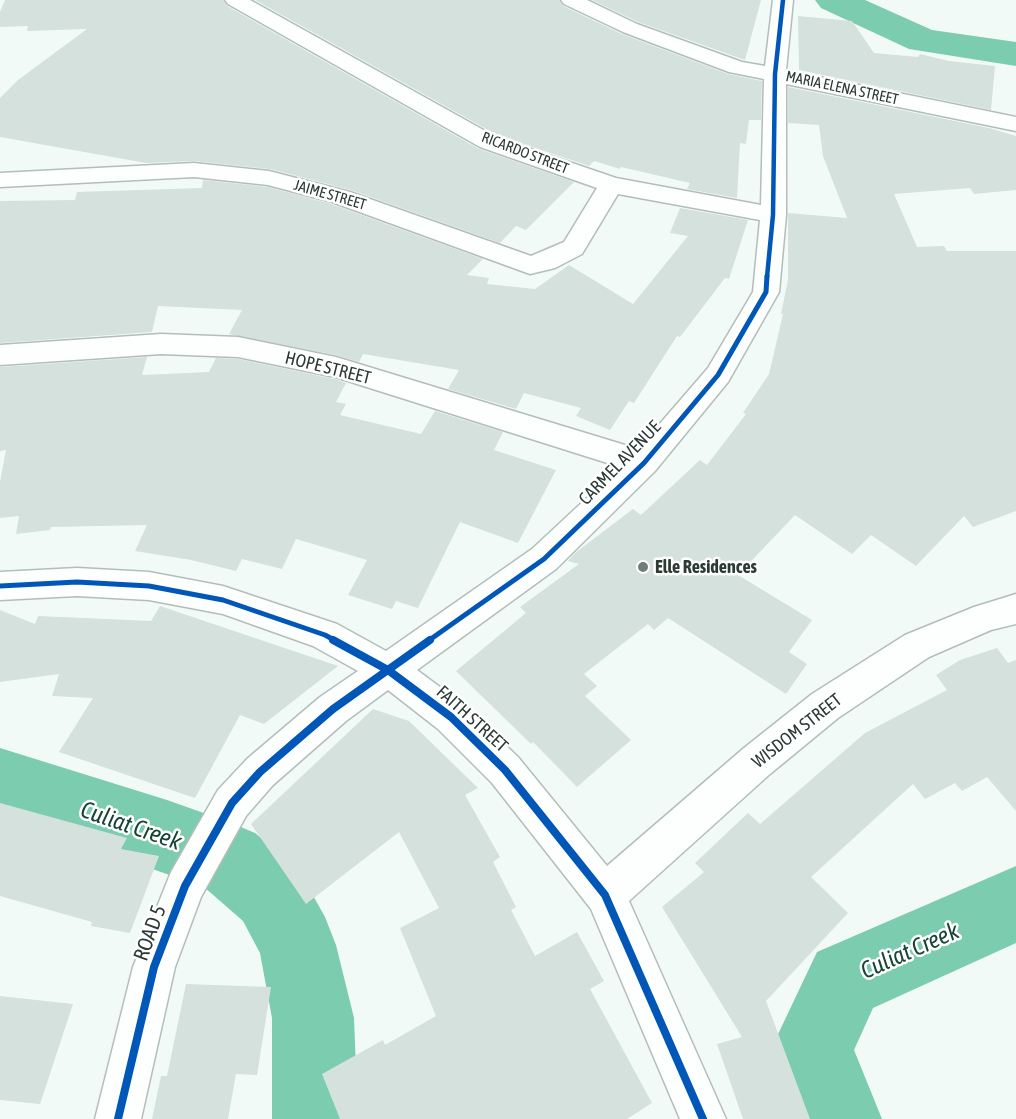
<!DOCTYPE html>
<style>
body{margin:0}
canvas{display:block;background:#f2faf7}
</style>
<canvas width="1016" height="1119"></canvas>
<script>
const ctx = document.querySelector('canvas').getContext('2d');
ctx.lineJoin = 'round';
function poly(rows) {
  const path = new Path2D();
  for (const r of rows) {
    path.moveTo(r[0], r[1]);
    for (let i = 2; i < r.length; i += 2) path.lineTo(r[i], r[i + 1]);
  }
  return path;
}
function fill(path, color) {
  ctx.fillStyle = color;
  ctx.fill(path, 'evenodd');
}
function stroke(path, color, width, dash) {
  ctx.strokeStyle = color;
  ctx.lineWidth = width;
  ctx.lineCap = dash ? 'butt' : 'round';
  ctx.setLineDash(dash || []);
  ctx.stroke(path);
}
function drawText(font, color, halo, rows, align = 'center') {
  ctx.font = font + ' "Asap Condensed",sans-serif';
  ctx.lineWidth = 5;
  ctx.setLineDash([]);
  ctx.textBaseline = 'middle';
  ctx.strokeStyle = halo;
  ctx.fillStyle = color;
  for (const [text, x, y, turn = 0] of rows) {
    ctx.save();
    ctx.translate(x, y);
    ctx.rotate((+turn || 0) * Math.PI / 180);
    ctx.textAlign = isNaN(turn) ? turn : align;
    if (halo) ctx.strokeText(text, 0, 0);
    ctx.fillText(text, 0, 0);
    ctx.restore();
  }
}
fill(poly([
 [815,0,865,0,932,30,1016,42,1016,66,909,49,821,8,815,0],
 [0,748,167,800,229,822,255,833,297,867,325,917,336,945,354,1018,358,1119,272,1119,272,1018,260,953,243,921,204,887,0,816,0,748],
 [1016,866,1016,943,873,1008,854,1050,882,1119,796,1119,771,1049,817,952,1016,866]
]), '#7cccaf');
fill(poly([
 [5,0,223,0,227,6,479,149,574,182,526,230,516,226,500,243,351,190,270,169,194,161,146,163,0,137,0,98,18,80,87,29,27,31,28,26,0,27,0,12],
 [255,0,559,0,563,6,622,34,728,74,762,81,761,120,749,120,746,144,740,143,737,198,687,189,690,183,621,167,620,169,594,161,589,166,497,135],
 [592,0,761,0,745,60,638,22],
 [798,16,852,21,874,53,918,57,920,54,949,61,995,66,991,110,799,70],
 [788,87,989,128,1016,136,1016,190,974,194,970,188,894,194,917,247,944,246,947,251,1016,251,1016,511,973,527,964,516,916,566,871,535,852,554,795,515,738,575,812,620,789,652,807,664,786,694,668,618,654,630,648,624,584,674,597,686,585,696,631,740,577,787,533,742,531,744,456,671,526,613,520,607,579,564,568,561,575,553,633,509,641,515,700,460,707,465,746,414,743,413,769,374,783,314,781,314,788,280,788,213,847,218,823,156,819,125,788,123],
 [203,180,268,187,331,204,483,259,467,275,489,278,487,284,535,289,569,265,633,304,688,236,670,233,680,208,748,220,729,279,725,278,680,337,677,336,634,403,629,401,610,430,576,416,581,408,524,393,516,409,448,389,459,370,363,354,359,362,336,355,229,334,242,310,158,306,152,332,0,343,0,201,75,200,77,192,202,188],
 [147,357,142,375,209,372,216,358,238,359,334,379,346,383,336,402,346,404,340,415,421,434,435,411,503,432,494,450,556,470,518,543,460,522,418,608,396,601,392,609,348,595,367,560,296,539,282,569,242,559,236,571,191,560,135,551,147,525,51,527,50,530,16,534,19,516,0,518,0,482,6,450,0,451,0,367],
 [160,606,338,666,264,724,240,715,195,798,59,752,93,698,52,696,59,674,0,682,0,610,35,624,38,616,151,621],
 [997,648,1008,663,1016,660,1016,811,987,777,962,791,955,783,925,799,913,784,811,877,848,913,766,1001,810,1119,743,1119,717,1044,742,1037,662,907,704,872,695,863,748,813,760,824,865,733,947,690,936,675,960,660],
 [373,709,409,721,478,788,465,795,500,857,493,862,516,907,511,910,535,956,577,932,604,981,590,989,652,1103,627,1119,340,1119,322,1074,383,1040,385,1045,436,1016,400,928,439,908,399,832,306,904,251,824],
 [0,803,127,838,121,849,159,856,130,933,91,926,92,922,0,896],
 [186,984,271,987,257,1075,236,1074,228,1119,152,1119,161,1076,167,1076],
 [0,996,73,1004,40,1104,0,1100]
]), '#d5e1dc');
const minor = poly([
 [225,0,250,0,496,137,616,178,761,205,764,79,729,72,623,32,564,4,561,0,587,0,637,24,742,62,765,66,773,0,793,0,786,70,1016,117,1016,131,786,84,786,215,779,292,728,382,655,471,556,569,417,670,464,705,518,757,607,866,744,748,812,694,905,635,974,607,1016,594,1016,624,991,630,929,657,838,718,770,774,629,901,726,1119,680,1119,591,909,492,783,438,729,388,690,346,721,273,785,246,816,201,897,175,967,141,1119,95,1119,133,967,171,872,218,790,247,759,320,697,358,671,313,646,223,614,149,600,77,596,0,600,0,572,77,568,149,572,223,586,337,624,386,651,532,549,620,467,335,377,238,357,161,354,0,365,0,345,161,334,238,337,336,357,638,449,708,368,753,292,760,220,618,194,582,254,555,268,530,274,332,202,268,185,194,177,0,187,0,173,194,163,269,171,350,192,531,256,564,242,597,188,480,147,228,4,225,0]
]);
stroke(minor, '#b3beb9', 3);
fill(minor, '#fdfefe');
stroke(poly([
 [767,277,773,215,775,74,783,0]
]), '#0057b8', 4.5);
stroke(poly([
 [0,586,77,582,149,586,223,600,325,635,336,641],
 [428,641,544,559,644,463,718,375,766,292,767,276]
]), '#0057b8', 5);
stroke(poly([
 [333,640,388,670,451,717,505,770,605,895,703,1119],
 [118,1119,154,967,185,886,232,803,260,772,333,709,430,640]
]), '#0057b8', 8);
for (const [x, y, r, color] of [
 [643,567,6,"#717d78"]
]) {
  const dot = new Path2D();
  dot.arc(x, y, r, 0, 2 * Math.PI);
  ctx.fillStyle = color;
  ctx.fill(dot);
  stroke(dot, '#fff', 2);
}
drawText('15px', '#2b3a33', '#fff', [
 ["MARIA ELENA STREET",842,88,12],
 ["RICARDO STREET",525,153,21],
 ["JAIME STREET",330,195,16]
]);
drawText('18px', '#2b3a33', '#fff', [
 ["HOPE STREET",328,368,14],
 ["CARMEL AVENUE",620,463,-46],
 ["FAITH STREET",472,719,42],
 ["WISDOM STREET",797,731,-38]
]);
drawText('bold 18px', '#2b3a33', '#fff', [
 ["Elle Residences",655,567]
], 'left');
drawText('21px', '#2b3a33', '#fff', [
 ["ROAD 5",150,933,-70]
]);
drawText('italic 24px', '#164534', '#fff', [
 ["Culiat Creek",131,826,19],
 ["Culiat Creek",910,951,-24]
]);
</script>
